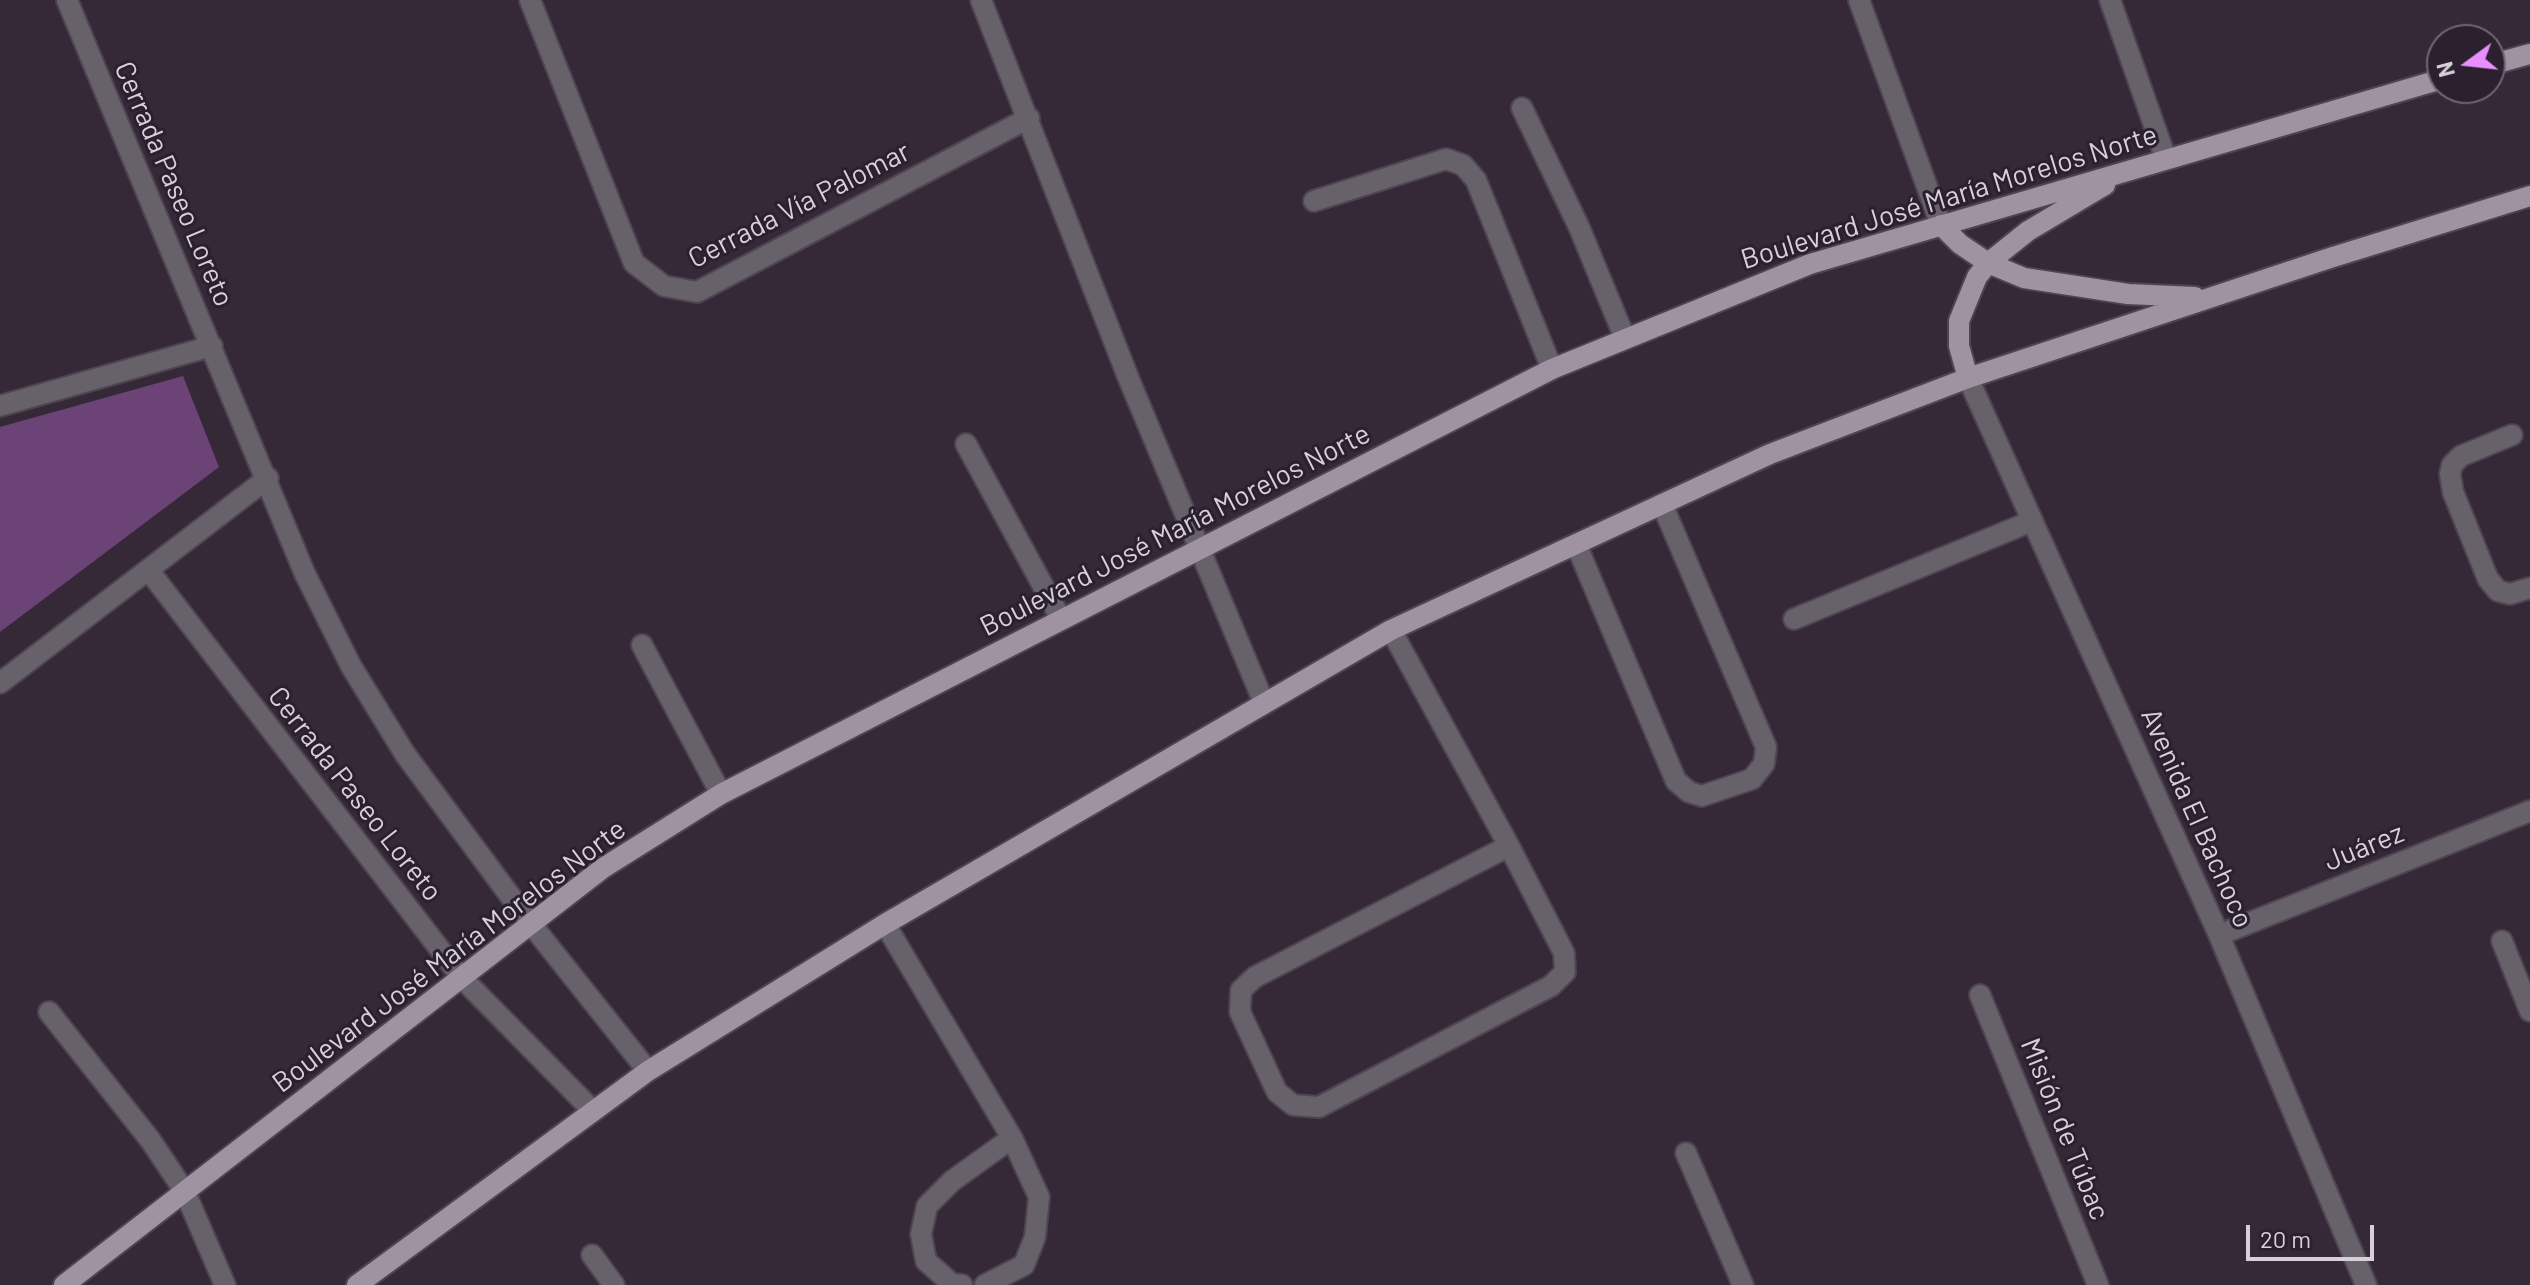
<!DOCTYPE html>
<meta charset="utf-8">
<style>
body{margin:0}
#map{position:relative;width:2530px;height:1285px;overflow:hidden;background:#352938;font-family:Barlow,sans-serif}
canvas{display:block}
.north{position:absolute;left:2426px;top:24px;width:80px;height:80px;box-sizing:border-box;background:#2b202e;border:2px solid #706672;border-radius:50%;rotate:255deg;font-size:22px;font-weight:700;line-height:32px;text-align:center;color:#d7cfd9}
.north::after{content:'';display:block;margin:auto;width:28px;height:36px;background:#e88eff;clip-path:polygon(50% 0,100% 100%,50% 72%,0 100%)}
.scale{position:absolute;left:2246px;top:1225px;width:128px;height:36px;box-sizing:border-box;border:4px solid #d7cfd9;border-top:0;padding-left:10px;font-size:24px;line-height:28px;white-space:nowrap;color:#d7cfd9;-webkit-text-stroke:6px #2b202e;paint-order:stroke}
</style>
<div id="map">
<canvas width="2530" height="1285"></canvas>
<div class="north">N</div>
<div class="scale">20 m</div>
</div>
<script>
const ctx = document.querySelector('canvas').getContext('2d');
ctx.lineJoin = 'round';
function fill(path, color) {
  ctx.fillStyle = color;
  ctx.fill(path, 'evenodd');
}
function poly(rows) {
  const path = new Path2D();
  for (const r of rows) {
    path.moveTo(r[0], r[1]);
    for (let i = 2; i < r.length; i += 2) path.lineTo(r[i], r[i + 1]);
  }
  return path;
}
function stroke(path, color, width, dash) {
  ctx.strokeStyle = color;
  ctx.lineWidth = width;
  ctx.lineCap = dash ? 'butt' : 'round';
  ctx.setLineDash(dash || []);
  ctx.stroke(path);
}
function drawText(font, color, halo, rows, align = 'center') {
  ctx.font = font + ' Barlow,sans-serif';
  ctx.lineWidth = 6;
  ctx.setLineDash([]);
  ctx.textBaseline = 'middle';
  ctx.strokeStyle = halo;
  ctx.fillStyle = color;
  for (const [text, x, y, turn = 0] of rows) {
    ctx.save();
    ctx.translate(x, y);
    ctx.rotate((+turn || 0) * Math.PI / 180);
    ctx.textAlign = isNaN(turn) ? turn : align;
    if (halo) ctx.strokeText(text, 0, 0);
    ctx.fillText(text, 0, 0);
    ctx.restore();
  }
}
fill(poly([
 [183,376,219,467,0,632,0,427]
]), '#6c4376');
const service = poly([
 [2110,0,2166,159],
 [1522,108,1579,227,1624,336],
 [1314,201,1446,159,1463,165,1476,180,1552,369],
 [966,444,1061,619],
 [1576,544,1676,781,1689,792,1702,796,1752,779,1764,764,1766,747,1662,504],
 [1794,619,2032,521],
 [642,645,721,794],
 [49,1012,151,1141,185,1192]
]);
const minor = poly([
 [67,0,305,574,351,666,405,754,531,924,648,1071],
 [530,0,634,263,664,286,697,292,1029,118],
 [981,0,1128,377,1264,703],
 [1859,0,1941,225],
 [1968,378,2219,935,2366,1285],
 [0,406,212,346],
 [2512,435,2461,456,2452,465,2450,474,2453,492,2488,579,2498,591,2510,594,2530,588],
 [150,572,462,978,592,1110],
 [1391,630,1509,846,1564,953,1565,972,1551,986,1319,1107,1293,1105,1277,1092,1240,1012,1241,990,1255,977,1509,846],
 [0,683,268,478],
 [885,924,1012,1138,1039,1197,1035,1237,1024,1265,985,1285],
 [2219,935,2530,811],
 [2502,941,2530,1011],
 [1980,995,2098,1285],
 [1686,1153,1743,1285],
 [185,1192,225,1285],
 [592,1255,614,1285],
 [962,1285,952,1284,926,1261,921,1234,927,1206,952,1181,1012,1138]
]);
const primary = poly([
 [2490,65,2530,54],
 [1941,225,1960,244,1988,263,2024,278,2128,294,2195,297],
 [1968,378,1959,346,1959,321,1977,277,1988,263,2028,231,2105,185],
 [64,1285,603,868,721,794,1552,369,1810,264,2442,79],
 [357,1285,648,1071,885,924,1391,630,1770,454,1968,378,2333,257,2530,196]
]);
stroke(service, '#4f4452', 24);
stroke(minor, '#4f4452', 24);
stroke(primary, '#4f4452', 24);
stroke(service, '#676169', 20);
stroke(minor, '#676169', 20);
stroke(primary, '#9f93a2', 20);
drawText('28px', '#d7cfd9', '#2b202e', [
 ["Cerrada Paseo Loreto",174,184,67],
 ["Boulevard José María Morelos Norte",1949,197,-17],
 ["Cerrada Vía Palomar",799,205,-27],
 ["Boulevard José María Morelos Norte",1175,530,-27],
 ["Cerrada Paseo Loreto",355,794,52],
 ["Avenida El Bachoco",2197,818,66],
 ["Juárez",2364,847,-22],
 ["Boulevard José María Morelos Norte",449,956,-37],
 ["Misión de Túbac",2065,1129,68]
]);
</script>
